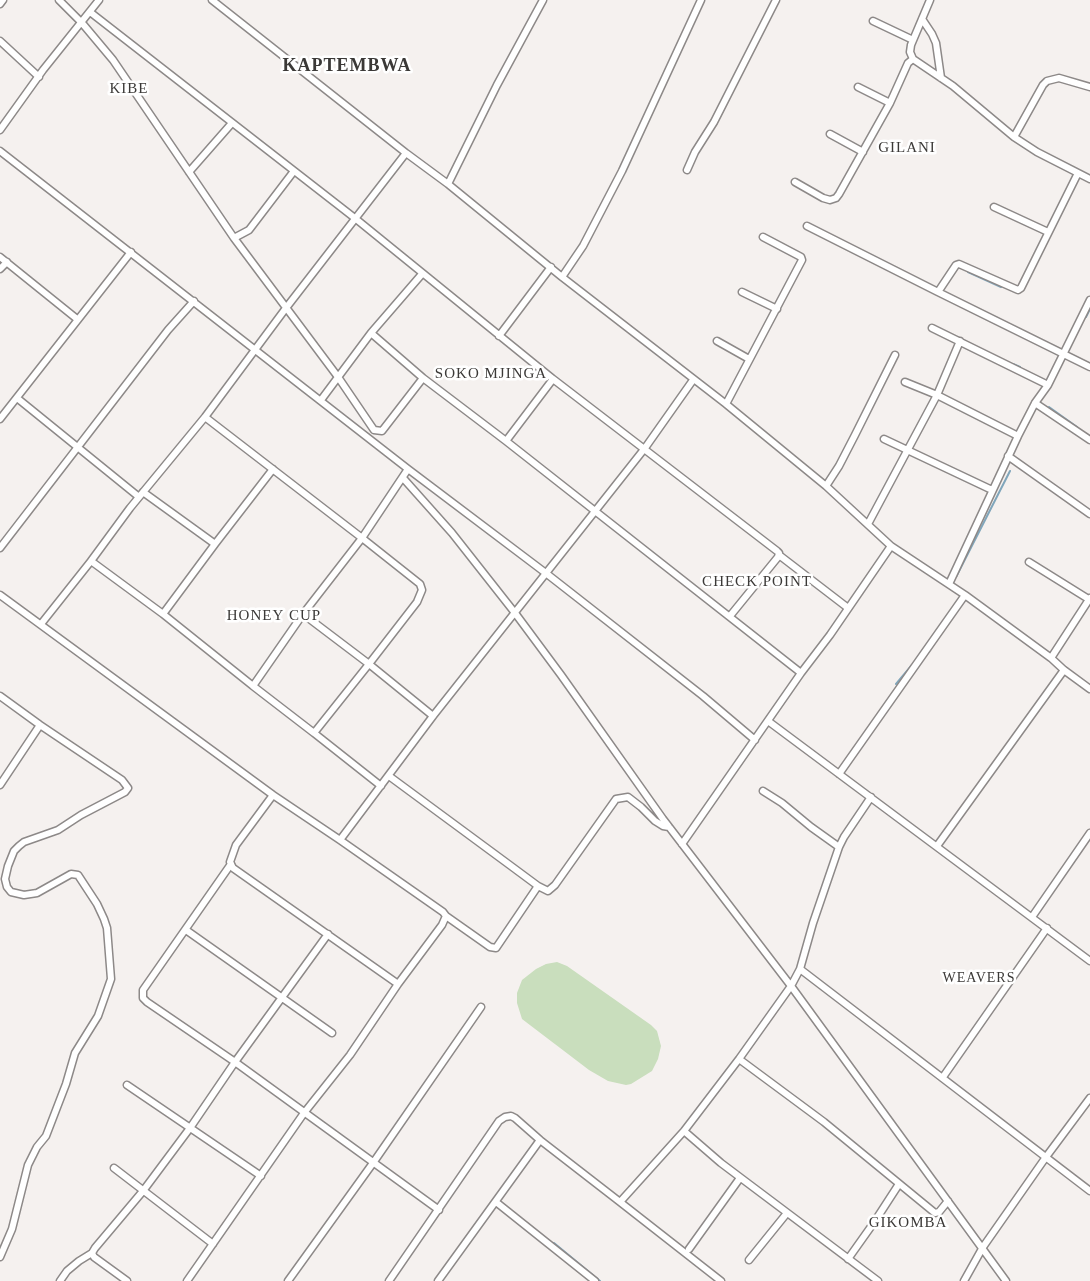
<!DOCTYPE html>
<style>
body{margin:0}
canvas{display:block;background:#f5f1ef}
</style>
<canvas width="1090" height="1281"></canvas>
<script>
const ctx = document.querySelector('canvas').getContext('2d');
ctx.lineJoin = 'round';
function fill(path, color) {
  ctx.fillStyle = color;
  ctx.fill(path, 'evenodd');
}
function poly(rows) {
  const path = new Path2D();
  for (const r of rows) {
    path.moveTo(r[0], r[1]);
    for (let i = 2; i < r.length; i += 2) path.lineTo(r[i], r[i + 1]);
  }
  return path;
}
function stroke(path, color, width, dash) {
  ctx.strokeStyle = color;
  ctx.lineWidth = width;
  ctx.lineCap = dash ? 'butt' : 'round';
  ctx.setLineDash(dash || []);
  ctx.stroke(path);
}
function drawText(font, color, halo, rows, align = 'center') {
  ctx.font = font + ' "Times New Roman",serif';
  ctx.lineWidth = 5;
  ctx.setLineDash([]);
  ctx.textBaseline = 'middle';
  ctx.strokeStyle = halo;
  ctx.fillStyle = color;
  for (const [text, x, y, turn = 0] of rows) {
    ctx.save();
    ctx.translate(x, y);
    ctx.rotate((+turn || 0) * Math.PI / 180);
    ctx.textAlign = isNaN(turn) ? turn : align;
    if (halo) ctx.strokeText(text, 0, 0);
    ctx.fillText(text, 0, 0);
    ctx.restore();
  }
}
fill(poly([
 [557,962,567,966,651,1025,657,1031,661,1046,658,1059,652,1071,631,1084,626,1085,608,1081,589,1070,522,1019,517,1003,517,993,522,980,536,969,546,964]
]), '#c9debd');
stroke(poly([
 [968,272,1001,287],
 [1086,317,1090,309],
 [1013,364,1020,367],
 [1049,407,1077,427],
 [956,577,1010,471],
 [896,684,912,665],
 [554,1243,600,1281]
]), '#80a6bb', 2);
const minor = poly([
 [59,0,82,23,113,60,234,238,338,377,374,430,382,431,423,378],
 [212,0,406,153,448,184,562,277,726,404,826,486,891,546,965,595,1051,658,1064,670,1090,689],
 [0,4,3,0],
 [90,12,356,219,553,379,777,551,779,553,778,557,730,616],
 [922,19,932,34,936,43,941,78],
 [873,21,913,40],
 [0,41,39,77],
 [913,59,953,86,1014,137,1037,152,1090,179],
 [858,87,890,103],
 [0,130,43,70,99,0],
 [830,134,863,152],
 [1014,137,1043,85,1047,81,1059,78,1090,87],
 [0,151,408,469,547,574,703,696,755,740],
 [687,170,695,152,714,122,776,0],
 [189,172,232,123],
 [795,182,823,198,830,200,836,198,839,194,890,103,908,63,913,59,910,52,911,45,930,0],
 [448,184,497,85,543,0],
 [994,207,1048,232],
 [807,226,938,292,956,265,959,264,1018,290,1021,288,1078,173],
 [234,238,249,230,294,171],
 [0,257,77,319],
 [0,269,7,262],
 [562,277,583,246,622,171,701,0],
 [742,292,777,309],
 [938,292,1090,367],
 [932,328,1048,385],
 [371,333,423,378,506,441,801,673],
 [499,336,551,267],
 [717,341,749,359],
 [905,382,937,395,1018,436],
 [17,398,139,497],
 [321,400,371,333,422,274],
 [1035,403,1090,440],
 [726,404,802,260,801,257,763,237],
 [0,419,131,252],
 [884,439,992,490],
 [506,441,553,379],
 [1008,456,1090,514],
 [403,478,452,533,515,613,561,675,663,819,791,986,1006,1281],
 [826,486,839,466,855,435,895,355],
 [143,492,215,544,273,469],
 [868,524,937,395,960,341],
 [0,548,168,330,194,301],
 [779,555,848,608],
 [91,561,163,614,253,686,303,614,362,538,205,417],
 [1029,562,1090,600],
 [949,584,1018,436,1035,403,1048,385,1090,300],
 [0,595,273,795,340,840,443,912,446,916,442,925,398,984,350,1055,304,1113,187,1281],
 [163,614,215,544],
 [303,614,369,664,417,602,422,590,420,584,362,538,408,469],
 [41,624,91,561,130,508,205,417,286,308,406,153],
 [1051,658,1090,598],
 [253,686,314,733],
 [0,696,40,725,122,780,128,788,125,792,81,815,58,830,24,842,19,846,14,851,8,866,5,879,7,887,11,892,24,895,37,893,71,874,78,875,97,904,104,919,107,928,111,979,98,1016,75,1053,66,1084,46,1136,37,1147,28,1165,12,1229,0,1257],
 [768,721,1090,961],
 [839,774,965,595],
 [389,776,511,866,538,886,548,891,555,885,616,799,628,797,641,807,655,821,663,826,669,827],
 [0,785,40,725],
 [381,786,314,733,369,664,433,716],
 [763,791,782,803,811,827,839,847],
 [273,795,236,845,230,862,233,868,398,984],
 [340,840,433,716,645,448,693,380],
 [682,844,801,673,830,635,891,546],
 [937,846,1064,670],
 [231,864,143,990,143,998,147,1002,235,1062,328,934],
 [446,916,490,947,496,948,538,886],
 [1032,917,1090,833],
 [186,930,332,1033],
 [800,969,1090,1191],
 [739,1059,824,1122,935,1213,939,1212,948,1201],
 [943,1077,1047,928],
 [127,1085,261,1176],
 [684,1131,721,1163,878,1281],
 [114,1168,213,1244],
 [496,1202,595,1281],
 [620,1202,721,1281],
 [689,1249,740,1178],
 [848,1259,875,1221,899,1184],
 [749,1260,787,1213],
 [60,1281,67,1271,79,1261,92,1253],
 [127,1281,94,1257,92,1253,95,1248,143,1191,190,1128,235,1062,439,1210],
 [288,1281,373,1163,481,1007],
 [389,1281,499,1121,505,1117,511,1116,515,1118,540,1140,620,1202,684,1131,739,1059,791,986,800,969,813,923,839,847,844,837,871,797],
 [438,1281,540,1140],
 [964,1281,983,1247,1046,1157,1090,1098]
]);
stroke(minor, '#8d8988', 9);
stroke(minor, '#fff', 6);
ctx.letterSpacing = '1px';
drawText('14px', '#3b3937', '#fff', [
 ["WEAVERS",979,978]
]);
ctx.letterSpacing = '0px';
ctx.letterSpacing = '1px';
drawText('15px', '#3b3937', '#fff', [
 ["KIBE",129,89],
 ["GILANI",907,148],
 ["SOKO MJINGA",491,374],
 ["CHECK POINT",757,582],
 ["HONEY CUP",274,616],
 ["GIKOMBA",908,1223]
]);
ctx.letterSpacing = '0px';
ctx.letterSpacing = '1px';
drawText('bold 18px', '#3b3937', '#fff', [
 ["KAPTEMBWA",347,66]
]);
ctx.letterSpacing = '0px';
</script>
